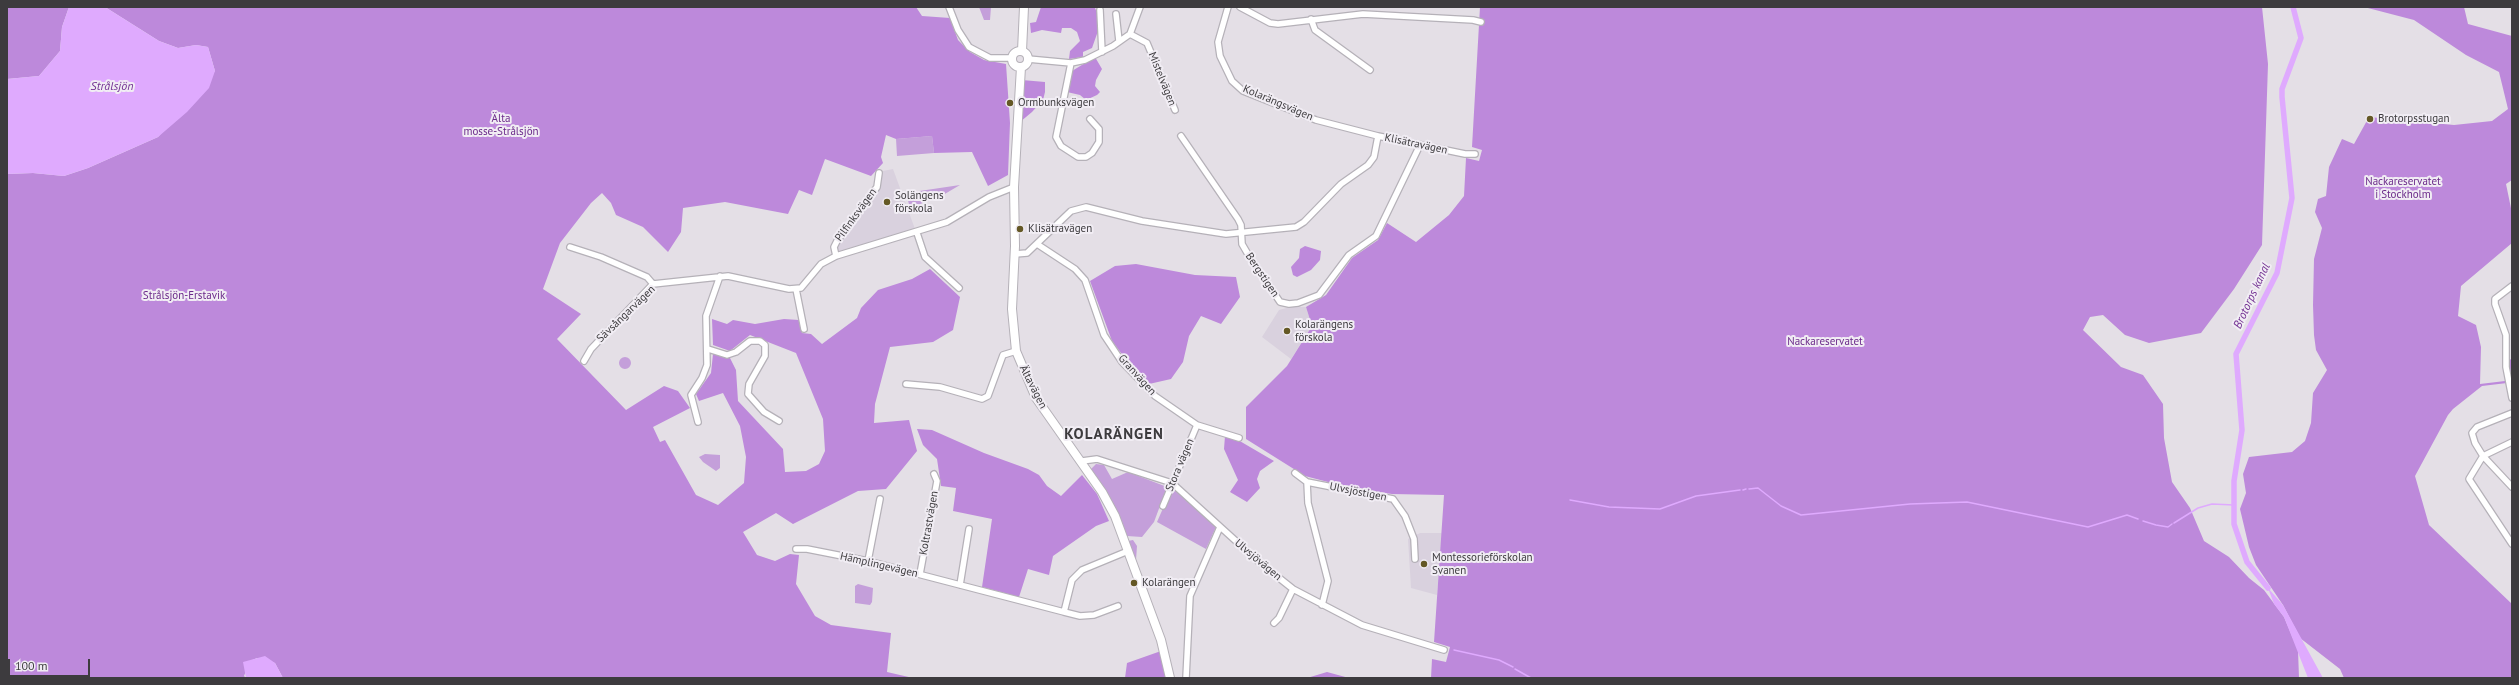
<!DOCTYPE html>
<meta charset="utf-8">
<style>
body{margin:0}
#map{position:relative;width:2519px;height:685px;overflow:hidden;background:#e4dfe6;font-family:"PT Sans",sans-serif}
canvas{display:block}
.frame{position:absolute;inset:0;border:8px solid #3d3b3e;pointer-events:none}
.scale{position:absolute;left:8px;top:659px;width:82px;height:18px;box-sizing:border-box;border:2px solid #3d3b3e;border-top:0;padding-left:5px;font-size:12px;line-height:14px;white-space:nowrap;color:#3d3b3e;-webkit-text-stroke:3px #f1edf4;paint-order:stroke}
</style>
<div id="map">
<canvas width="2519" height="685"></canvas>
<div class="frame"></div>
<div class="scale">100 m</div>
</div>
<script>
const ctx = document.querySelector('canvas').getContext('2d');
ctx.lineJoin = 'round';
function fill(path, color) {
  ctx.fillStyle = color;
  ctx.fill(path, 'evenodd');
}
function poly(rows) {
  const path = new Path2D();
  for (const r of rows) {
    if (r.length === 3) {
      path.moveTo(r[0] + r[2], r[1]);
      path.arc(r[0], r[1], r[2], 0, 2 * Math.PI);
      continue;
    }
    path.moveTo(r[0], r[1]);
    for (let i = 2; i < r.length; i += 2) path.lineTo(r[i], r[i + 1]);
  }
  return path;
}
function stroke(path, color, width, dash) {
  ctx.strokeStyle = color;
  ctx.lineWidth = width;
  ctx.lineCap = dash ? 'butt' : 'round';
  ctx.setLineDash(dash || []);
  ctx.stroke(path);
}
function drawText(font, color, halo, rows, align = 'center') {
  ctx.font = font + ' "PT Sans",sans-serif';
  ctx.lineWidth = 4;
  ctx.setLineDash([]);
  ctx.textBaseline = 'middle';
  ctx.strokeStyle = halo;
  ctx.fillStyle = color;
  for (const [text, x, y, turn = 0] of rows) {
    ctx.save();
    ctx.translate(x, y);
    ctx.rotate((+turn || 0) * Math.PI / 180);
    ctx.textAlign = isNaN(turn) ? turn : align;
    if (halo) ctx.strokeText(text, 0, 0);
    ctx.fillText(text, 0, 0);
    ctx.restore();
  }
}
fill(poly([
 [893,169,915,229,839,252,837,245,879,188,883,171],
 [1290,307,1306,307,1312,326,1291,359,1262,337,1279,310],
 [1420,533,1442,533,1437,595,1411,588,1408,539]
]), '#d9d1de');
fill(poly([
 [979,7,991,7,990,20,984,20],
 [932,136,934,153,897,156,896,139],
 [960,185,943,195,910,208,906,193],
 [625,363,6],
 [705,454,720,455,720,468,716,471,703,462,699,457],
 [1096,464,1104,465,1112,479,1128,472,1167,487,1154,522,1142,537,1127,536,1107,493,1091,469],
 [1171,490,1176,490,1216,527,1206,549,1157,522],
 [1133,540,1137,546,1136,560,1128,541],
 [858,584,873,588,872,602,870,605,855,603,855,586]
]), '#c49fda');
fill(poly([
 [7,7,69,7,62,27,60,51,39,76,7,79],
 [105,7,916,7,922,16,950,18,958,40,970,52,984,60,1006,64,1010,123,1008,175,988,186,972,152,934,153,932,136,896,139,886,135,881,157,883,163,871,176,825,159,812,195,799,190,788,214,725,202,683,208,681,232,668,252,643,227,616,215,611,203,602,193,591,203,560,243,543,289,581,314,557,339,626,410,664,386,678,391,690,408,653,427,660,442,665,440,696,495,718,505,744,483,746,457,740,426,723,393,699,401,696,394,711,373,713,354,730,358,736,370,738,401,783,449,785,472,806,471,819,464,825,451,823,419,796,353,750,335,730,351,713,345,712,319,727,324,733,320,755,324,784,319,799,320,802,333,811,334,822,344,857,318,861,308,878,290,912,279,930,269,960,297,953,330,933,342,890,347,875,404,874,423,909,420,917,451,886,489,858,491,793,524,776,513,743,532,757,555,775,561,790,554,799,555,796,584,815,616,831,625,891,633,887,672,913,678,283,678,275,663,257,658,250,661,244,676,246,678,7,678,7,174,33,173,64,176,88,168,158,137,215,71,208,47,196,45,178,48,159,41],
 [1041,7,1095,8,1097,13,1098,31,1092,48,1083,52,1083,57,1069,59,1070,51,1080,41,1077,32,1071,28,1062,28,1061,33,1042,30,1031,33,1030,23,1036,22],
 [1480,7,2262,7,2268,64,2262,245,2234,289,2201,333,2149,343,2125,335,2103,315,2090,317,2083,330,2121,367,2143,375,2163,404,2164,438,2172,482,2190,508,2204,541,2229,557,2249,578,2264,590,2284,617,2298,650,2299,678,1431,678,1432,659,1446,662,1450,647,1434,642,1444,495,1392,494,1351,488,1305,476,1246,439,1246,407,1287,366,1312,326,1306,307,1326,295,1352,258,1378,240,1387,223,1416,242,1449,215,1464,196,1466,158,1479,161,1482,150,1472,147],
 [2364,7,2464,7,2468,24,2512,36,2512,180,2506,184,2512,213,2512,243,2461,286,2458,316,2476,325,2481,347,2480,384,2505,381,2505,361,2512,359,2512,392,2507,383,2482,386,2453,409,2448,415,2415,476,2429,525,2512,604,2512,678,2344,678,2340,669,2300,638,2283,605,2256,565,2249,547,2240,509,2246,493,2243,474,2249,457,2292,452,2305,441,2311,423,2313,393,2327,370,2316,350,2314,335,2313,305,2314,259,2322,228,2315,212,2318,199,2326,196,2329,167,2342,139,2354,144,2369,117,2454,125,2492,121,2508,109,2499,72,2466,55,2414,20],
 [1095,57,1102,69,1096,80,1095,86,1100,92,1097,95,1086,100,1080,95,1067,92,1072,71],
 [1022,80,1045,82,1045,92,1043,100,1032,112,1020,122],
 [1305,246,1321,251,1320,260,1311,270,1297,277,1293,275,1291,267,1299,258,1300,249],
 [1136,264,1195,275,1236,277,1240,297,1221,324,1201,316,1189,336,1183,362,1171,379,1149,384,1127,361,1112,341,1090,281,1115,266],
 [917,429,932,430,984,453,1028,469,1039,475,1047,486,1061,496,1082,475,1097,494,1109,521,1096,526,1053,556,1049,575,1028,569,1019,597,982,587,992,519,953,511,956,488,941,486,937,459,923,445],
 [1225,436,1238,440,1274,461,1260,471,1257,479,1260,488,1247,502,1230,492,1238,480,1224,449],
 [1161,651,1166,678,1125,678,1127,663],
 [1327,672,1349,678,1307,678],
 [971,677,994,677,1048,678,933,678]
]), '#bd89db');
fill(poly([
 [69,7,105,7,159,41,178,48,196,45,208,47,215,71,209,88,187,112,158,137,88,168,64,176,33,173,7,174,7,79,39,76,60,51,62,27],
 [2268,588,2283,605,2323,678,2308,678,2284,617,2274,604],
 [265,656,275,663,283,678,246,678,243,662]
]), '#dfaafe');
stroke(poly([
 [1749,489,1758,488,1781,506,1801,515,1910,504,1967,502,2088,527,2127,515,2138,519],
 [1743,490,1746,489],
 [1570,500,1609,507,1660,509,1696,496,1740,490],
 [2143,521,2156,525,2168,527,2172,524],
 [2174,523,2198,508,2212,504,2234,505],
 [1454,650,1499,660,1513,667],
 [1515,669,1531,678]
]), '#dfaafe', 1.5);
stroke(poly([
 [2268,588,2247,562,2234,524,2234,481,2242,430,2236,354,2277,273,2292,198,2282,97,2282,89,2301,38,2293,7]
]), '#dfaafe', 5.5);
const street = poly([
 [949,7,958,30,969,47,990,58,1012,58],
 [1228,7,1218,42,1220,56,1232,81,1243,91,1316,120,1378,136],
 [1240,7,1270,23,1278,24,1363,14,1473,20,1481,22],
 [1100,10,1102,52],
 [1116,14,1119,41],
 [1311,19,1315,30,1370,70],
 [1130,34,1147,43,1175,110],
 [1028,59,1071,63,1085,60,1113,46,1130,34,1140,7],
 [1071,63,1056,137,1061,146,1078,157,1086,157,1092,153,1099,142,1099,129,1090,119],
 [1181,136,1238,219,1241,225,1242,244,1249,256,1280,302,1289,304,1298,303,1319,295,1349,255,1376,236,1420,145],
 [917,233,925,257,959,288],
 [1037,244,1075,269,1085,280,1104,335,1122,362,1155,396,1197,425,1239,438],
 [570,247,601,257,647,277,653,284],
 [1015,254,1027,253,1071,211,1086,207,1142,221,1226,234,1296,227,1304,222,1341,184,1368,165,1374,157,1378,136,1465,154,1475,154],
 [836,256,834,247,837,241,877,187,879,173],
 [2512,286,2495,299,2495,304,2506,335,2506,367,2512,398],
 [796,289,804,329],
 [708,349,727,355,736,352,750,341,760,341,765,345,765,356,749,384,748,394,764,412,779,421],
 [584,361,591,349,653,284,728,276,789,289,801,288,821,264,836,256,947,222,989,197,1014,187],
 [906,384,940,387,982,399,988,396,1003,355,1016,351],
 [2512,413,2477,427,2472,433,2475,443,2483,456,2512,487],
 [698,422,691,395,702,378,707,365,706,316,720,276],
 [2512,442,2483,456,2469,479,2512,544],
 [1082,461,1097,459,1172,483,1259,562,1293,589,1362,625,1444,650],
 [1295,473,1307,482],
 [1163,506,1197,425],
 [796,549,807,549,868,561,1064,612,1072,580,1082,570,1128,551],
 [868,561,880,499],
 [920,574,937,481,934,474],
 [960,585,969,529],
 [1322,605,1328,581,1308,503,1307,482,1393,499,1405,516,1414,539,1415,559],
 [1064,612,1080,616,1094,615,1118,606],
 [1274,623,1279,618,1293,589],
 [1186,678,1190,596,1220,527]
]);
const secondary = poly([
 [1022,51,1024,7],
 [1020,59,8],
 [1021,67,1014,187,1015,246,1012,309,1016,351,1036,398,1102,492,1115,516,1161,640,1170,678]
]);
stroke(street, '#b5b1b8', 8);
stroke(secondary, '#b5b1b8', 10);
stroke(street, '#fff', 5.5);
stroke(secondary, '#fff', 8);
for (const [x, y, r, color] of [
 [1010,103,4,"#645825"],
 [2370,119,4,"#645825"],
 [887,202,4,"#645825"],
 [1020,229,4,"#645825"],
 [1287,331,4,"#645825"],
 [1424,564,4,"#645825"],
 [1134,583,4,"#645825"]
]) {
  const dot = new Path2D();
  dot.arc(x, y, r, 0, 2 * Math.PI);
  ctx.fillStyle = color;
  ctx.fill(dot);
  stroke(dot, '#f1edf4', 1.5);
}
drawText('11px', '#3d3b3e', '#f1edf4', [
 ["Mistelvägen",1162,79,68],
 ["Kolarängsvägen",1278,103,23],
 ["Klisätravägen",1416,144,12],
 ["Pilfinksvägen",856,215,-54],
 ["Bergstigen",1262,275,56],
 ["Sävsångarvägen",626,314,-44],
 ["Granvägen",1137,375,48],
 ["Ältavägen",1033,387,63],
 ["Stora vägen",1180,465,-67],
 ["Ulvsjöstigen",1358,492,11],
 ["Koltrastvägen",929,523,-80],
 ["Ulvsjövägen",1258,560,40],
 ["Hämplingevägen",879,565,13]
]);
drawText('11px', '#3d3b3e', '#f1edf4', [
 ["Ormbunksvägen",1018,103],
 ["Brotorpsstugan",2378,119],
 ["Solängens",895,196],
 ["förskola",895,209],
 ["Klisätravägen",1028,229],
 ["Kolarängens",1295,325],
 ["förskola",1295,338],
 ["Montessorieförskolan",1432,558],
 ["Svanen",1432,571],
 ["Kolarängen",1142,583]
], 'left');
drawText('11px', '#6b2a8a', '#f1edf4', [
 ["Älta",501,119],
 ["mosse-Strålsjön",501,132],
 ["Nackareservatet",2403,182],
 ["i Stockholm",2403,195],
 ["Strålsjön-Erstavik",184,296],
 ["Nackareservatet",1825,342]
]);
drawText('italic 12px', '#743393', '#f1edf4', [
 ["Strålsjön",112,87],
 ["Brotorps kanal",2252,296,-65]
]);
ctx.letterSpacing = '1px';
drawText('bold 15px', '#3d3b3e', '#f1edf4', [
 ["KOLARÄNGEN",1114,435]
]);
ctx.letterSpacing = '0px';
</script>
